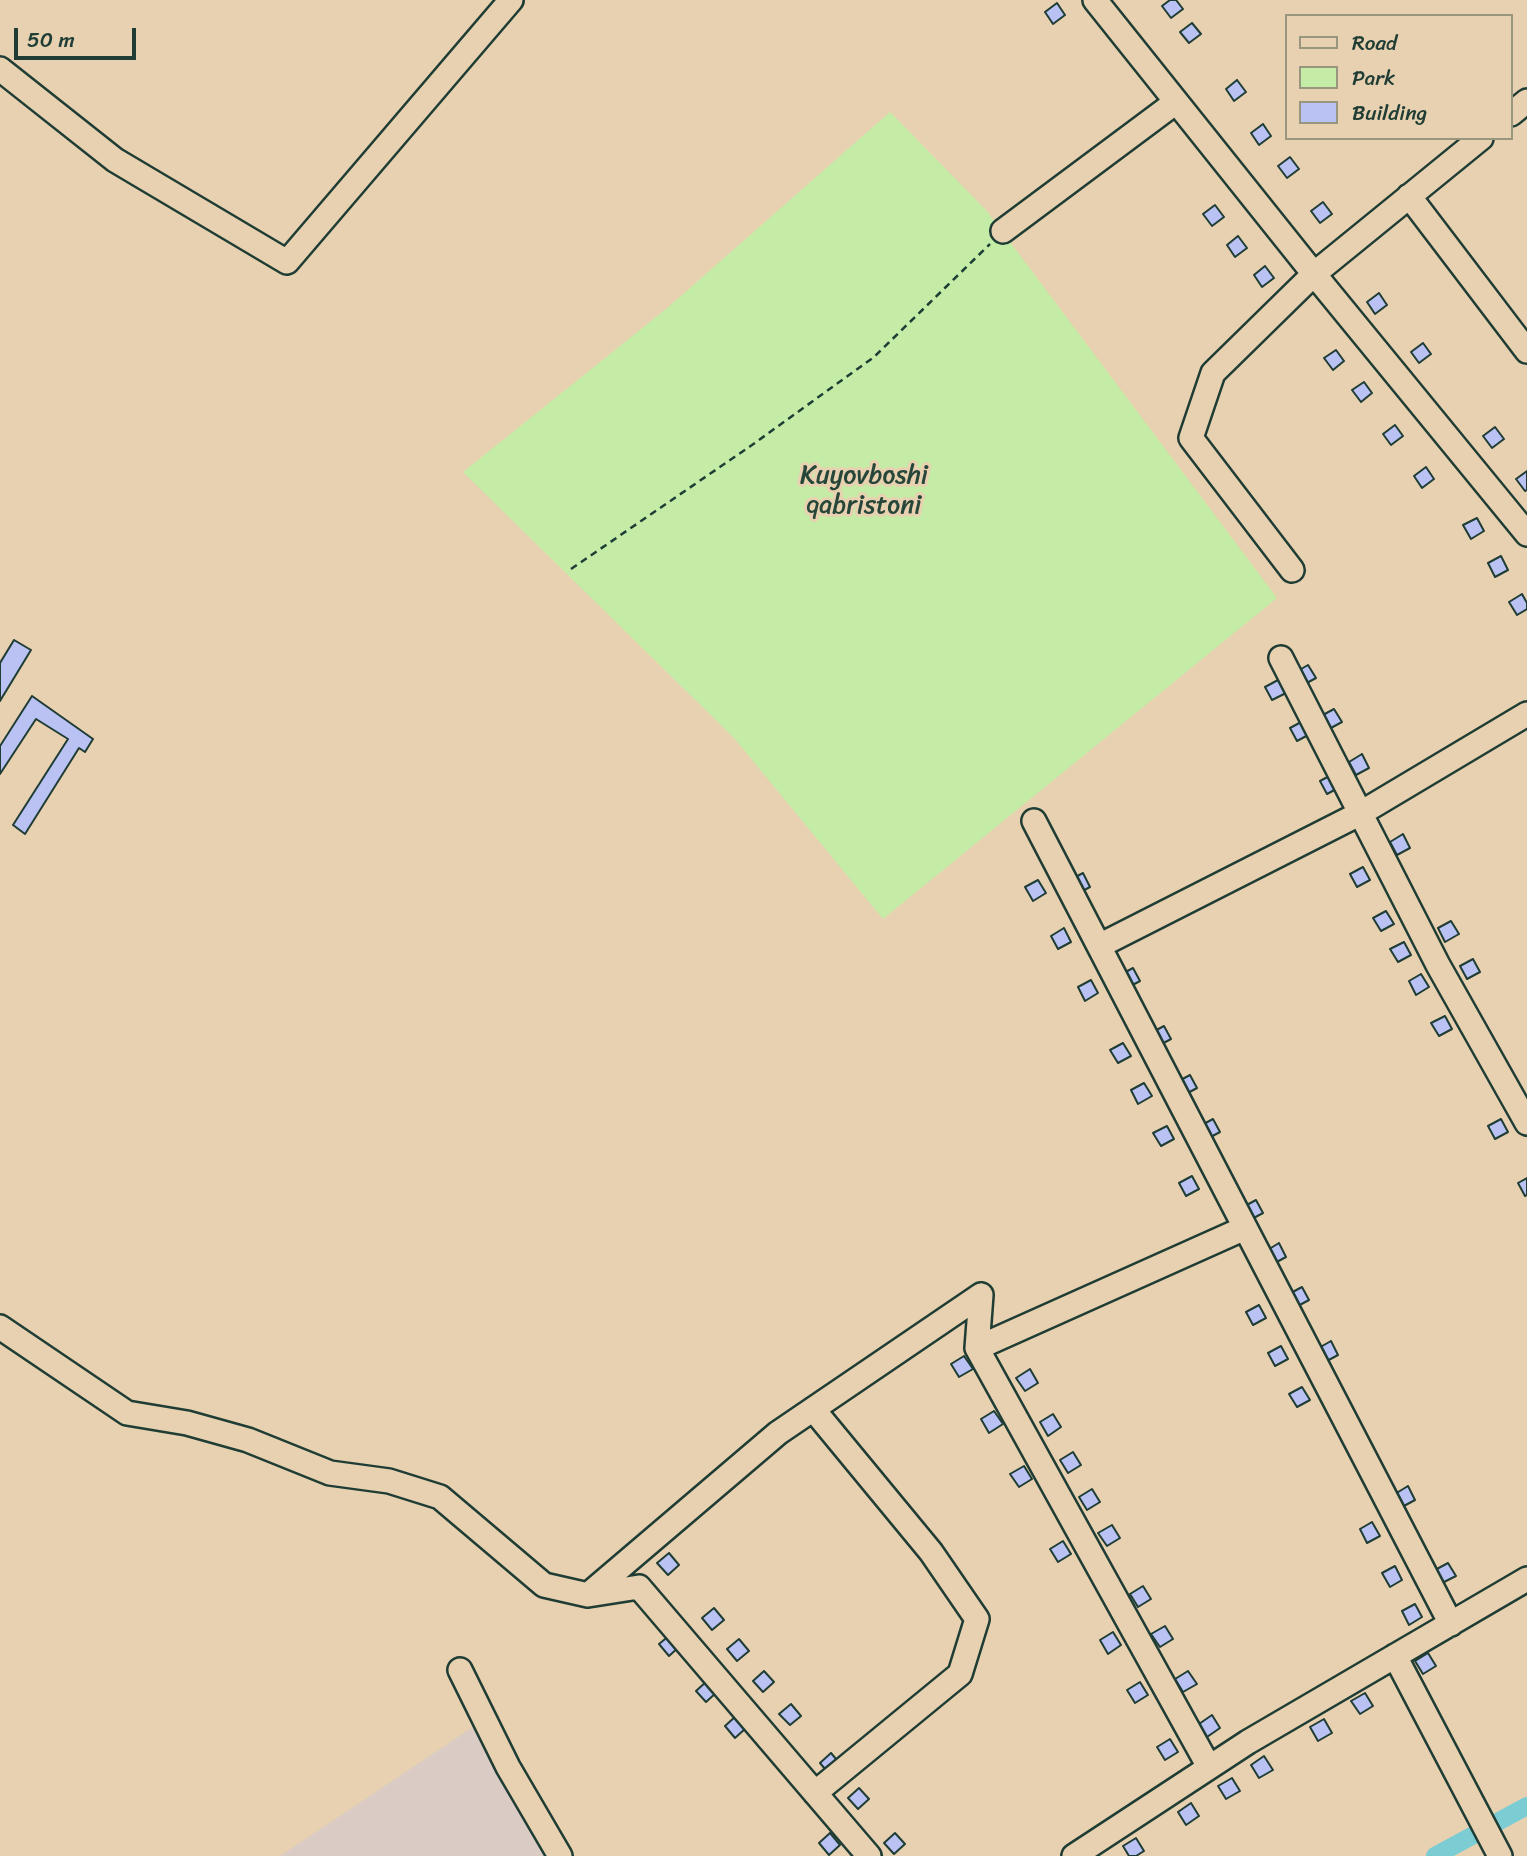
<!DOCTYPE html>
<style>
body{margin:0}
#map{position:relative;width:1527px;height:1856px;overflow:hidden;background:#e8d1b0;font-family:Sriracha,sans-serif}
canvas{display:block}
.legend{position:absolute;left:1285px;top:14px;width:228px;height:126px;box-sizing:border-box;background:#e8d1b0;border:2px solid #98967e;margin:0;padding:9px 12px;list-style:none;font-size:21px;color:#1f3d34}
.legend li{display:flex;align-items:center;gap:14px;height:35px}
.legend b{width:35px;border:2px solid #98967e}
.scale{position:absolute;left:14px;top:28px;width:122px;height:32px;box-sizing:border-box;border:4px solid #1f3d34;border-top:0;padding-left:9px;font-size:21px;line-height:24px;white-space:nowrap;color:#1f3d34;-webkit-text-stroke:5px #e8d1b0;paint-order:stroke}
</style>
<div id="map">
<canvas width="1527" height="1856"></canvas>
<ul class="legend">
<li><b style="height:9px;background:#e8d1b0"></b>Road</li>
<li><b style="height:19px;background:#c4eca7"></b>Park</li>
<li><b style="height:19px;background:#bac2f3"></b>Building</li>
</ul>
<div class="scale">50 m</div>
</div>
<script>
const ctx = document.querySelector('canvas').getContext('2d');
ctx.lineJoin = 'round';
function fill(path, color) {
  ctx.fillStyle = color;
  ctx.fill(path, 'evenodd');
}
function poly(rows) {
  const path = new Path2D();
  for (const r of rows) {
    path.moveTo(r[0], r[1]);
    for (let i = 2; i < r.length; i += 2) path.lineTo(r[i], r[i + 1]);
  }
  return path;
}
function stroke(path, color, width, dash) {
  ctx.strokeStyle = color;
  ctx.lineWidth = width;
  ctx.lineCap = dash ? 'butt' : 'round';
  ctx.setLineDash(dash || []);
  ctx.stroke(path);
}
function drawText(font, color, halo, rows, align = 'center') {
  ctx.font = font + ' Sriracha,sans-serif';
  ctx.lineWidth = 6;
  ctx.setLineDash([]);
  ctx.textBaseline = 'middle';
  ctx.strokeStyle = halo;
  ctx.fillStyle = color;
  for (const [text, x, y, turn = 0] of rows) {
    ctx.save();
    ctx.translate(x, y);
    ctx.rotate((+turn || 0) * Math.PI / 180);
    ctx.textAlign = isNaN(turn) ? turn : align;
    if (halo) ctx.strokeText(text, 0, 0);
    ctx.fillText(text, 0, 0);
    ctx.restore();
  }
}
fill(poly([
 [473,1727,544,1856,280,1856]
]), '#daccc4');
fill(poly([
 [890,112,986,210,1277,598,883,919,734,738,463,472,666,309]
]), '#c4eca7');
stroke(poly([
 [1435,1856,1527,1806]
]), '#7bcdd3', 18);
const building = poly([
 [1170,0,1176,0,1183,9,1171,18,1162,6,1170,0],
 [1057,3,1065,15,1053,24,1045,12,1057,3],
 [1192,23,1201,34,1189,43,1180,32,1192,23],
 [1237,80,1246,92,1234,101,1226,89,1237,80],
 [1263,124,1271,136,1259,145,1251,133,1263,124],
 [1290,157,1299,169,1287,178,1278,166,1290,157],
 [1323,202,1332,214,1320,223,1311,211,1323,202],
 [1215,205,1224,217,1212,226,1203,214,1215,205],
 [1238,236,1247,248,1235,257,1227,245,1238,236],
 [1265,266,1274,278,1262,287,1254,275,1265,266],
 [1379,293,1387,305,1375,314,1367,302,1379,293],
 [1423,343,1431,354,1419,363,1411,352,1423,343],
 [1336,350,1344,361,1333,370,1324,358,1336,350],
 [1364,382,1372,393,1361,402,1352,390,1364,382],
 [1395,425,1403,436,1391,445,1383,434,1395,425],
 [1495,427,1504,439,1492,448,1483,436,1495,427],
 [1426,467,1434,479,1422,488,1414,476,1426,467],
 [1527,471,1527,490,1525,491,1516,479,1527,471],
 [1477,518,1484,531,1471,539,1463,525,1477,518],
 [1501,556,1508,570,1495,577,1488,563,1501,556],
 [1522,594,1527,603,1527,609,1517,615,1509,602,1522,594],
 [14,640,31,650,0,701,0,663,14,640],
 [1308,665,1316,678,1303,685,1296,672,1308,665],
 [1278,680,1286,693,1272,700,1265,687,1278,680],
 [32,696,93,739,85,752,79,748,25,834,13,825,68,739,36,719,0,774,0,746,32,696],
 [1334,709,1342,722,1329,729,1321,716,1334,709],
 [1303,721,1310,734,1297,741,1290,728,1303,721],
 [1362,754,1369,768,1356,775,1349,762,1362,754],
 [1333,774,1340,787,1327,794,1320,781,1333,774],
 [1403,834,1410,848,1397,855,1390,842,1403,834],
 [1363,867,1370,880,1357,887,1350,874,1363,867],
 [1083,873,1090,887,1077,894,1070,880,1083,873],
 [1038,880,1046,893,1033,901,1025,887,1038,880],
 [1386,911,1394,924,1381,931,1373,918,1386,911],
 [1451,921,1459,934,1445,942,1438,928,1451,921],
 [1064,928,1071,942,1058,949,1051,936,1064,928],
 [1404,942,1411,955,1398,962,1390,949,1404,942],
 [1473,959,1480,972,1467,979,1460,966,1473,959],
 [1133,968,1140,981,1127,988,1120,975,1133,968],
 [1421,974,1429,987,1416,995,1409,981,1421,974],
 [1091,980,1098,993,1085,1001,1078,987,1091,980],
 [1445,1016,1452,1029,1439,1036,1431,1023,1445,1016],
 [1164,1026,1171,1039,1158,1046,1151,1033,1164,1026],
 [1123,1043,1131,1056,1118,1063,1110,1050,1123,1043],
 [1190,1075,1197,1088,1184,1095,1177,1082,1190,1075],
 [1144,1083,1152,1096,1138,1104,1131,1090,1144,1083],
 [1213,1119,1220,1132,1207,1139,1200,1126,1213,1119],
 [1501,1119,1508,1132,1495,1139,1488,1126,1501,1119],
 [1167,1126,1174,1139,1161,1146,1153,1133,1167,1126],
 [1192,1176,1199,1189,1186,1196,1179,1183,1192,1176],
 [1527,1178,1527,1195,1525,1196,1518,1183,1527,1178],
 [1256,1200,1263,1213,1250,1220,1243,1207,1256,1200],
 [1279,1243,1286,1257,1273,1264,1266,1251,1279,1243],
 [1302,1287,1309,1300,1296,1307,1289,1294,1302,1287],
 [1259,1305,1266,1318,1253,1325,1246,1312,1259,1305],
 [1331,1341,1338,1355,1325,1362,1317,1349,1331,1341],
 [1281,1346,1288,1359,1275,1366,1268,1353,1281,1346],
 [964,1356,973,1369,959,1377,951,1364,964,1356],
 [1030,1369,1038,1383,1025,1391,1016,1378,1030,1369],
 [1302,1387,1310,1400,1297,1407,1289,1394,1302,1387],
 [994,1411,1003,1424,989,1433,981,1419,994,1411],
 [1053,1414,1061,1427,1048,1436,1040,1422,1053,1414],
 [1073,1452,1081,1465,1068,1473,1060,1460,1073,1452],
 [1024,1466,1032,1479,1019,1487,1010,1474,1024,1466],
 [1408,1486,1415,1500,1402,1507,1395,1494,1408,1486],
 [1092,1489,1100,1502,1087,1510,1079,1497,1092,1489],
 [1372,1522,1380,1536,1367,1543,1360,1529,1372,1522],
 [1112,1525,1120,1538,1107,1546,1098,1533,1112,1525],
 [1063,1541,1071,1554,1058,1562,1050,1549,1063,1541],
 [669,1553,679,1565,668,1575,657,1563,669,1553],
 [1448,1563,1456,1576,1442,1583,1435,1570,1448,1563],
 [1395,1566,1402,1580,1390,1587,1382,1573,1395,1566],
 [1143,1586,1151,1599,1138,1607,1130,1594,1143,1586],
 [1415,1604,1422,1617,1409,1625,1402,1611,1415,1604],
 [714,1608,724,1620,712,1630,702,1618,714,1608],
 [1165,1626,1173,1639,1160,1647,1151,1634,1165,1626],
 [1113,1632,1121,1645,1108,1654,1100,1640,1113,1632],
 [670,1635,680,1646,669,1656,659,1644,670,1635],
 [739,1639,749,1651,737,1661,727,1649,739,1639],
 [1428,1653,1436,1666,1423,1674,1415,1661,1428,1653],
 [764,1671,774,1682,763,1692,753,1681,764,1671],
 [1188,1671,1197,1684,1183,1692,1175,1679,1188,1671],
 [707,1681,717,1692,706,1702,696,1691,707,1681],
 [1140,1682,1148,1695,1135,1703,1127,1690,1140,1682],
 [1365,1693,1373,1706,1360,1714,1351,1701,1365,1693],
 [791,1704,801,1716,790,1725,779,1714,791,1704],
 [1212,1715,1220,1728,1207,1737,1199,1724,1212,1715],
 [736,1716,746,1728,735,1738,725,1726,736,1716],
 [1324,1719,1332,1733,1318,1741,1310,1727,1324,1719],
 [1170,1739,1178,1752,1165,1760,1157,1747,1170,1739],
 [831,1753,841,1765,830,1775,820,1763,831,1753],
 [1264,1756,1273,1770,1259,1778,1251,1765,1264,1756],
 [1232,1778,1240,1791,1226,1799,1218,1786,1232,1778],
 [859,1788,869,1799,858,1809,848,1798,859,1788],
 [1191,1803,1199,1816,1186,1825,1178,1812,1191,1803],
 [830,1833,840,1845,829,1855,819,1843,830,1833],
 [895,1833,905,1844,894,1854,884,1843,895,1833],
 [1136,1838,1144,1851,1136,1856,1129,1856,1123,1846,1136,1838]
]);
fill(building, '#bac2f3');
stroke(building, '#1f3d34', 2);
const minor = poly([
 [1095,0,1314,274,1527,534],
 [0,69,115,160,287,262,511,0],
 [1511,114,1527,101],
 [1409,196,1527,351],
 [1003,231,1176,102],
 [1292,570,1191,438,1213,373,1314,274,1481,138],
 [1281,658,1438,965,1527,1123],
 [1034,821,1451,1624],
 [1099,946,1361,813,1527,714],
 [981,1295,977,1348,1209,1767],
 [0,1327,127,1413,187,1423,248,1440,330,1473,389,1481,440,1497,544,1585,588,1595,639,1587,869,1856],
 [977,1348,1245,1228],
 [813,1409,931,1552,977,1619,960,1674,815,1793],
 [589,1594,778,1433,981,1295],
 [1395,1656,1500,1856],
 [460,1670,508,1767,560,1856],
 [1074,1856,1248,1742,1527,1579]
]);
stroke(minor, '#1f3d34', 28);
stroke(poly([
 [571,569,752,445,874,357,990,244]
]), '#1f3d34', 2.5, [7, 5]);
stroke(minor, '#e8d1b0', 23);
drawText('26px', '#27463a', '#e8d1b0', [
 ["Kuyovboshi",864,476],
 ["qabristoni",864,506]
]);
</script>
